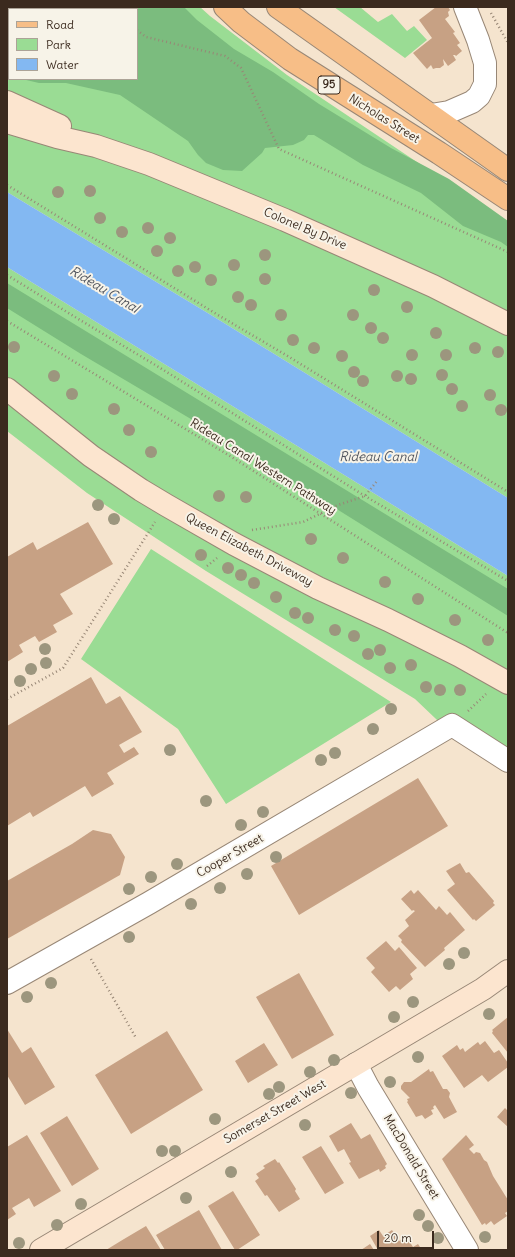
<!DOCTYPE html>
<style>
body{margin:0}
#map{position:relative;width:515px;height:1257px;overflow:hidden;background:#f5e4ce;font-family:Delius,sans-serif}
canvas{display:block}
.frame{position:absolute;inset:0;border:8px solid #3b2a1e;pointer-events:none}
.legend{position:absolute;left:8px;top:8px;width:130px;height:72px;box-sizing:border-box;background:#f7f3e8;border:1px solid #aca397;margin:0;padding:5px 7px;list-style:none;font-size:12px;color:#3b2a1e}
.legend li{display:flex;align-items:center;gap:8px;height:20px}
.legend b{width:20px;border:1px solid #aca397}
.scale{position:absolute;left:377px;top:1231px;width:57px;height:18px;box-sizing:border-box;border:2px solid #3b2a1e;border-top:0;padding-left:5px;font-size:12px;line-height:14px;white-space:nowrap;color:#3b2a1e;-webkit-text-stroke:3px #f7f3e8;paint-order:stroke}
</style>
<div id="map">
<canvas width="515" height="1257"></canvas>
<div class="frame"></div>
<ul class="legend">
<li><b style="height:5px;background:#f7be87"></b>Road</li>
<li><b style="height:11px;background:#9adc94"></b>Park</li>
<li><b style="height:11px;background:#83b8f2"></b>Water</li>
</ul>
<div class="scale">20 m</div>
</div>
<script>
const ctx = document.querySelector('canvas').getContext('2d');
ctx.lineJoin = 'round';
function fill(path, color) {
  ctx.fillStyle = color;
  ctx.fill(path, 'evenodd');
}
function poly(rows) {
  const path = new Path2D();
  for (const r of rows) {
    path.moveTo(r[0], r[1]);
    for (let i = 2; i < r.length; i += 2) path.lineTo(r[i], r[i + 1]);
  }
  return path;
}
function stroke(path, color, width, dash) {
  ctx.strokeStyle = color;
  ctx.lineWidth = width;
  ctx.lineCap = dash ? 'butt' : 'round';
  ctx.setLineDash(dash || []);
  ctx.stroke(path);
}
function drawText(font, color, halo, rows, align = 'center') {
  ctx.font = font + ' Delius,sans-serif';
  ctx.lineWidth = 4;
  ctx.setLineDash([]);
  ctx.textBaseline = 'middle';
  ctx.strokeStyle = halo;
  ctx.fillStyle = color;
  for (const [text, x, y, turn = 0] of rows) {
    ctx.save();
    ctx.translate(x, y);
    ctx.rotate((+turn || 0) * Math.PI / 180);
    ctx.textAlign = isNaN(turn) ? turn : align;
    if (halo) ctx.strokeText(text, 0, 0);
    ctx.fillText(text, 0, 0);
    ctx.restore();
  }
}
fill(poly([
 [7,7,200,7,210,16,287,75,508,223,508,498,211,315,7,192],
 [9,9,137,9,137,79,9,79],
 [334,7,360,7,378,22,392,14,407,31,414,26,427,40,405,58],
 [7,267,508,576,508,772,456,738,415,699,206,571,87,493,7,431],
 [151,549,391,702,226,804,178,729,81,659]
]), '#9adc94');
fill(poly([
 [105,7,184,7,197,20,234,49,273,72,319,104,391,148,449,179,508,221,508,247,501,242,463,226,421,193,363,165,314,135,308,135,304,140,293,145,265,148,262,153,242,171,223,170,206,163,198,155,188,141,120,95,66,83,39,83,22,79,137,79,137,9,104,9],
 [9,39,9,73,7,72,7,40],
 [7,283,508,589,508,616,271,468,267,464,81,354,7,308]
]), '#7bbc7e');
fill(poly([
 [7,192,211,315,508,498,508,576,7,267]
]), '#83b8f2');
fill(poly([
 [436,7,448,7,450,10,448,12,449,16,445,19,455,32,453,33,460,43,457,45,462,51,456,56,455,55,453,55,456,60,448,66,443,59,444,65,440,68,436,68,433,69,431,65,427,69,413,53,432,38,419,20],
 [88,522,113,564,60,594,73,614,53,625,57,632,39,642,35,636,19,645,23,652,7,662,7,557,33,542,37,550],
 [91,677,106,704,120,696,142,732,119,745,124,753,134,747,139,754,107,773,114,784,92,797,85,786,33,817,30,812,7,826,7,726],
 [418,778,448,826,299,915,271,866],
 [93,830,111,834,125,857,120,875,7,939,7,881,72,844],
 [460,863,466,873,469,872,494,901,493,903,495,905,476,921,474,919,473,920,447,890,455,884,446,871],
 [411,890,414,894,418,890,436,910,439,906,447,915,450,912,465,930,444,948,445,950,425,967,401,942,402,940,398,936,409,926,405,920,415,911,413,910,412,911,401,899],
 [386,941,395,951,399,947,417,968,410,974,413,979,400,990,396,986,389,992,371,972,375,968,366,958],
 [299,973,334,1035,292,1059,256,997],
 [508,1017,508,1053,492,1033,493,1031,492,1030],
 [7,1029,22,1053,31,1047,55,1087,25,1105,7,1075],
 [167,1031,203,1090,131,1134,95,1075],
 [485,1041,494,1053,499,1050,508,1063,508,1067,488,1082,482,1075,464,1088,442,1056,457,1045,460,1050,463,1048,465,1052,478,1042,480,1045],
 [264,1043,278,1065,248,1083,235,1061],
 [429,1069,430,1072,433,1071,443,1089,447,1089,450,1093,449,1097,457,1112,444,1119,435,1105,433,1107,434,1109,431,1110,433,1114,425,1119,422,1115,416,1117,407,1102,408,1101,407,1099,410,1098,401,1089,401,1086,404,1082,411,1082],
 [505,1108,508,1111,508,1127,497,1117],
 [67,1116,99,1169,72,1186,40,1133],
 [351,1123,361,1139,370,1134,387,1164,385,1166,386,1168,380,1172,379,1169,359,1179,349,1163,351,1162,344,1149,338,1152,329,1136],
 [27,1135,61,1191,34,1207,29,1198,12,1208,16,1214,7,1220,7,1147],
 [466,1135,474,1145,469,1149,474,1154,476,1152,480,1153,484,1160,487,1162,493,1176,508,1200,508,1211,505,1213,507,1216,494,1225,491,1221,486,1225,485,1223,482,1225,442,1159],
 [321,1146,344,1183,325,1194,302,1157],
 [275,1159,278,1163,279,1162,296,1189,295,1191,300,1199,279,1212,267,1195,265,1196,255,1181,259,1178,256,1174,265,1168,263,1166],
 [233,1191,260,1235,237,1250,235,1250,208,1206],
 [199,1210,222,1250,165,1250,156,1235],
 [146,1226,161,1250,106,1250,124,1239],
 [379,1230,383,1236,392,1230,399,1241,406,1236,413,1247,418,1244,422,1250,378,1250,370,1236],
 [370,1244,374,1250,361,1250]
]), '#c7a184');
const street = poly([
 [431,115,449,112,472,102,479,96,485,84,485,63,478,40,465,7],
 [7,983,149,903,452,725,508,761],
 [356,1064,368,1087,467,1250]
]);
const secondary = poly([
 [7,102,60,126],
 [7,122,57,137,96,146,149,164,285,220,433,286,508,324],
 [7,389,91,456,141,490,166,505,234,544,318,588,388,620,460,656,508,683],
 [41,1250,483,989,508,971]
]);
const primary = poly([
 [225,7,241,22,290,59,439,153,508,199],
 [278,7,508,170]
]);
stroke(street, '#988776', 24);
stroke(secondary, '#988776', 24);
stroke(primary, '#988776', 24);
stroke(poly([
 [101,7,107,8],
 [34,9,43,7],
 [491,13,508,43],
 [137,30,146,37,225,56,241,68,279,149,508,252],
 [7,36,9,34],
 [7,185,218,315,286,355,508,492],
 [7,275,75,317,157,366,365,496,508,581],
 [7,321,230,456,508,633],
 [252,530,303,522,338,505,365,496,377,481],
 [207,566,217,558],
 [7,699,63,668,155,522],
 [468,711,486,694],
 [91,959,136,1038]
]), '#988776', 2.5, [1, 3]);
stroke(street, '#fff', 22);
stroke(secondary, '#fce5cf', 22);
stroke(primary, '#f7be87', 22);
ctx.fillStyle = '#9c967e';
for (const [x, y] of [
 [90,191],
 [58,192],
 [100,218],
 [148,228],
 [122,232],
 [170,238],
 [157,251],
 [265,255],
 [234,265],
 [195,267],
 [178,271],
 [265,279],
 [211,280],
 [374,290],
 [238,297],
 [251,305],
 [407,307],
 [281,315],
 [353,315],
 [371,328],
 [436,333],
 [383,338],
 [293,340],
 [14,347],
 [314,348],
 [475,348],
 [498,352],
 [412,355],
 [446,355],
 [342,356],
 [354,372],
 [442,375],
 [54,376],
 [397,376],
 [411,379],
 [363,381],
 [452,389],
 [72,394],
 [490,395],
 [462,406],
 [114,409],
 [501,410],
 [129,430],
 [151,452],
 [219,496],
 [246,497],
 [98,505],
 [114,519],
 [311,539],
 [201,555],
 [343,558],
 [228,568],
 [241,575],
 [385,582],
 [254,583],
 [276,597],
 [418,599],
 [295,613],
 [308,618],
 [455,620],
 [335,630],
 [354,636],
 [488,640],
 [45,649],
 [380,650],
 [368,654],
 [46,663],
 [411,665],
 [390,668],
 [31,669],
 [20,681],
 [426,687],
 [440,690],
 [460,690],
 [391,709],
 [373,729],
 [170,750],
 [335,753],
 [321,760],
 [206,801],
 [263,812],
 [241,825],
 [276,857],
 [177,864],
 [247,874],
 [151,877],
 [220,888],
 [129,889],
 [191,904],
 [129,937],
 [464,953],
 [449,964],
 [51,983],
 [27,997],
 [413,1002],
 [489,1014],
 [394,1017],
 [418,1057],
 [334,1060],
 [310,1072],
 [390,1082],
 [279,1087],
 [351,1093],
 [269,1094],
 [215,1119],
 [305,1125],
 [162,1151],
 [175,1151],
 [231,1172],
 [186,1198],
 [81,1204],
 [419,1215],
 [57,1225],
 [428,1226],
 [485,1237],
 [438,1238],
 [19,1243]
]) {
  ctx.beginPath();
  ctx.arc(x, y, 6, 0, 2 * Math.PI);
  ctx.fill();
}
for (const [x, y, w] of [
 [329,85,22]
]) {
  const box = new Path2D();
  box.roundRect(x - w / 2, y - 9, w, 18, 3);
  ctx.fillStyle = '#f7f3e8';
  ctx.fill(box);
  stroke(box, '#3b2a1e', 1);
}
drawText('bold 11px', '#3b2a1e', null, [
 ["95",329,85]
]);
drawText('12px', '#3b2a1e', '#f7f3e8', [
 ["Nicholas Street",384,119,32],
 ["Colonel By Drive",305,229,23],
 ["Rideau Canal Western Pathway",263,467,32],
 ["Queen Elizabeth Driveway",249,550,28],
 ["Cooper Street",230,856,-30],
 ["Somerset Street West",275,1112,-30],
 ["MacDonald Street",411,1157,59]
]);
drawText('italic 13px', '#51555e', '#f7f3e8', [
 ["Rideau Canal",104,290,31],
 ["Rideau Canal",378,457]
]);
</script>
